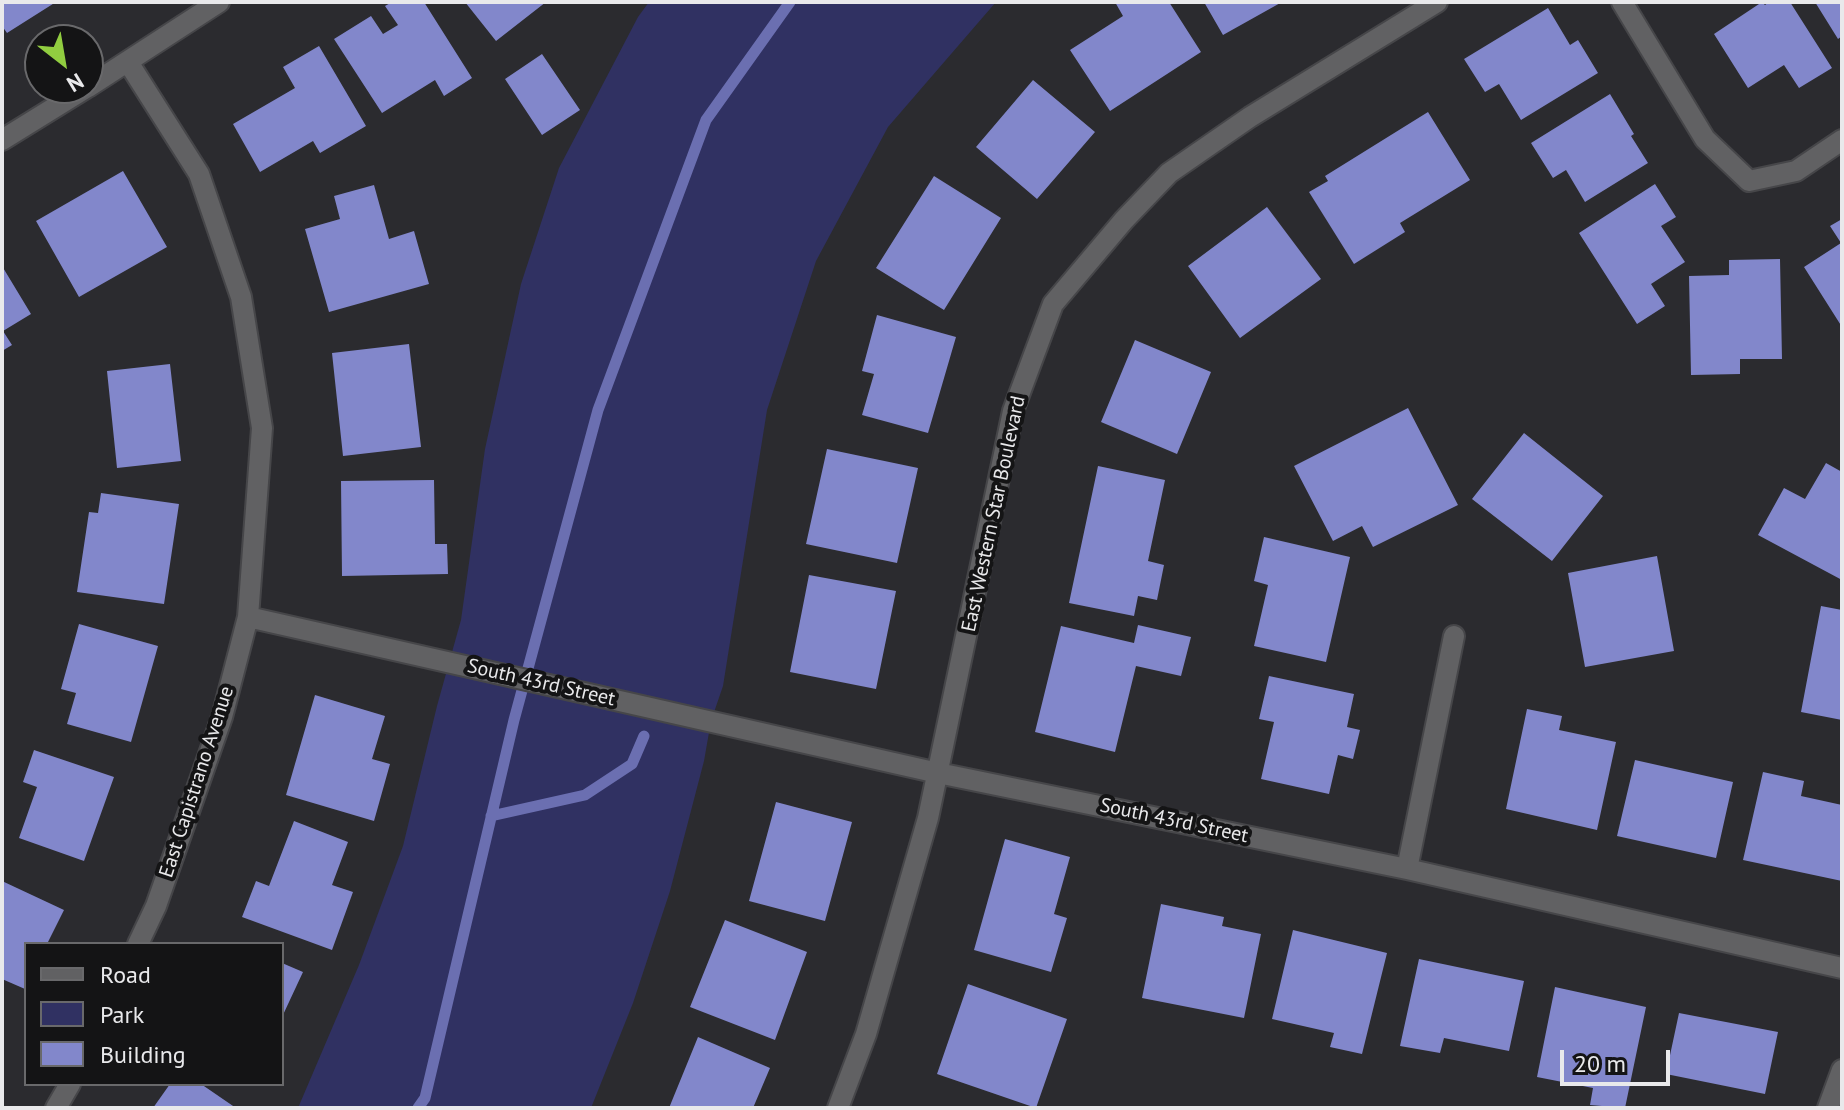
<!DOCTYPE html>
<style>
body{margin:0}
#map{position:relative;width:1844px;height:1110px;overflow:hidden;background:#2b2b2f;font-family:"PT Sans",sans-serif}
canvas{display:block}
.frame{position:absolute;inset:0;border:4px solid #e9e9eb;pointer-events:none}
.legend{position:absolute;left:24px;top:942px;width:260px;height:144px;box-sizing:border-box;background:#141415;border:2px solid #69696b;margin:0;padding:10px 14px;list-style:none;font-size:24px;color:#e9e9eb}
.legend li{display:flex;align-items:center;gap:16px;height:40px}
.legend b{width:40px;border:2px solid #69696b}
.north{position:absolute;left:24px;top:24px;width:80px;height:80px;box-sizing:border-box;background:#141415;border:2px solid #69696b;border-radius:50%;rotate:149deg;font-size:22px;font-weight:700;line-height:32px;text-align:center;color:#e9e9eb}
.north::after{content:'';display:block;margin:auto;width:28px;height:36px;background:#91cd40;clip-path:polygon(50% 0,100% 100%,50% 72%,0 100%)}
.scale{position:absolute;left:1560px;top:1050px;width:110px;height:36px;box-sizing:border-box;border:4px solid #e9e9eb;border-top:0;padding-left:10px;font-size:24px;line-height:28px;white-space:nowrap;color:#e9e9eb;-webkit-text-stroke:6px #141415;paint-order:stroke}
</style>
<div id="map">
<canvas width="1844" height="1110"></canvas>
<div class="frame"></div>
<ul class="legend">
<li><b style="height:10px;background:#616163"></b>Road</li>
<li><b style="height:22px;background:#303162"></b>Park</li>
<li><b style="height:22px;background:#8287cb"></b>Building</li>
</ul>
<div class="north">N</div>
<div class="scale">20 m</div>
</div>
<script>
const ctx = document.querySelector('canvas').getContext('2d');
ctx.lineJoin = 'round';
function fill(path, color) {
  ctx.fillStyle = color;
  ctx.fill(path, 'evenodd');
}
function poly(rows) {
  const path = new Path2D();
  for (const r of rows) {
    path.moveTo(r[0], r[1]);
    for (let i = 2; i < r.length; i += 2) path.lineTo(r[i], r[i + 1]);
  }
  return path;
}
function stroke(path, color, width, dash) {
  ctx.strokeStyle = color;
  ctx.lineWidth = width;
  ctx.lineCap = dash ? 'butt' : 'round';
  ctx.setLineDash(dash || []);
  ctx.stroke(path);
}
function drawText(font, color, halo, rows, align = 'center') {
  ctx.font = font + ' "PT Sans",sans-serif';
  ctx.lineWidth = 8;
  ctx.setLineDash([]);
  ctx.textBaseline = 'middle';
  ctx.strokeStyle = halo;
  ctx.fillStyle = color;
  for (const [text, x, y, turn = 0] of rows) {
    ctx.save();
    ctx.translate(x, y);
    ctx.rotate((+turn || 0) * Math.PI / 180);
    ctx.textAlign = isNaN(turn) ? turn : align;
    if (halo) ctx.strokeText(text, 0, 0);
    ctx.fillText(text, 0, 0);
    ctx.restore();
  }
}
fill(poly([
 [649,2,996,2,888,127,816,261,767,410,723,686,711,721,704,761,670,891,633,1003,591,1108,298,1108,359,965,403,846,437,706,461,620,485,449,521,284,559,168,638,17]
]), '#303162');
stroke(poly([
 [491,816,585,795,632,764,644,736],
 [418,1108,425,1098,514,720,598,410,706,120,790,2]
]), '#6b6fb1', 11);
fill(poly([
 [2,2,56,2,7,33,2,26],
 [392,2,424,2,472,78,444,96,435,80,382,113,334,39,371,16,383,34,398,25,385,6],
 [465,2,546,2,496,41],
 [1115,2,1169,2,1201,52,1110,111,1070,50,1123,16],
 [1204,2,1282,2,1223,35],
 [1762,2,1765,5,1769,2,1790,2,1832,68,1799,88,1784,65,1748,88,1714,34],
 [1815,2,1842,2,1842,36,1838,39],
 [1548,8,1570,45,1578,40,1598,73,1521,120,1499,84,1485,92,1464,59],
 [319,46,366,126,320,153,313,141,260,172,233,124,295,88,283,67],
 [542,54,580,110,542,135,505,79],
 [1033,80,1095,132,1037,199,976,147],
 [1610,94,1634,134,1631,136,1648,163,1585,202,1566,170,1553,178,1531,143],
 [1428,112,1470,180,1400,223,1405,232,1354,264,1309,192,1328,181,1325,176],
 [123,171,167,247,79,297,36,221],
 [934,176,1001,218,944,310,876,268],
 [1655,184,1676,217,1661,226,1685,262,1651,284,1665,306,1637,324,1579,233],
 [374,185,389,239,414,231,429,284,329,312,305,229,340,219,334,196],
 [1267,207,1321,279,1240,338,1188,266],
 [1842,219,1842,327,1804,267,1841,243,1830,226],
 [1780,259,1782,359,1740,359,1740,374,1691,375,1689,276,1729,275,1729,260],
 [2,266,31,314,3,331,12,345,2,351],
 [877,315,956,337,928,433,862,415,874,374,862,371],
 [1135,340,1211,372,1177,454,1101,422],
 [409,344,421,447,343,456,332,353],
 [170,364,181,461,117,468,107,371],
 [1408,408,1458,505,1373,547,1362,526,1333,541,1294,466],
 [1524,433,1603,496,1552,561,1472,499],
 [827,449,918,468,897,563,806,544],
 [1826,463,1842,472,1842,580,1758,535,1784,488,1805,499],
 [1098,466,1165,480,1148,561,1164,565,1157,600,1138,596,1134,616,1069,603],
 [434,480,435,544,447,544,448,574,342,576,341,481],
 [101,493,179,504,164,604,77,592,89,512,98,513],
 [1264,537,1350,557,1326,662,1254,646,1268,585,1254,581],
 [1657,556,1674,651,1585,667,1568,573],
 [809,575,896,591,876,689,790,672],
 [1821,606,1842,610,1842,720,1801,712],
 [79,624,158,646,131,742,67,724,76,693,61,689],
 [1138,625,1191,637,1181,676,1136,666,1115,752,1035,732,1061,626,1134,643],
 [1269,676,1354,694,1347,727,1360,730,1353,759,1338,755,1329,794,1261,779,1274,722,1259,719],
 [315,695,385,716,372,759,390,764,374,821,286,795],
 [1527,709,1562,716,1559,730,1616,742,1597,830,1506,809],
 [34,750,114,777,84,861,19,838,37,787,23,782],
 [1635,760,1733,782,1716,858,1617,836],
 [1763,772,1804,781,1801,796,1842,805,1842,881,1743,860],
 [776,802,852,822,825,921,749,901],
 [294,821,348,842,332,885,353,892,332,950,242,917,256,881,269,886],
 [1005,839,1070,857,1054,914,1067,918,1051,972,974,950],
 [2,881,64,910,47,944,26,944,25,989,2,979],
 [1161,904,1224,917,1222,926,1261,934,1244,1018,1142,998],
 [725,920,807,952,775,1040,690,1007],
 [1293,930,1387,953,1362,1054,1330,1047,1334,1033,1272,1019],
 [1419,959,1524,981,1509,1051,1444,1038,1440,1053,1400,1046],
 [282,963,303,972,282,1017],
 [968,984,1067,1019,1036,1108,937,1074],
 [1555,987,1646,1007,1625,1108,1590,1105,1593,1088,1537,1077],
 [1679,1013,1778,1032,1765,1094,1666,1074],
 [698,1037,770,1068,753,1108,669,1108],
 [170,1084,201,1084,236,1108,153,1108]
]), '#8287cb');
const minor = poly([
 [1622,2,1705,139,1749,181,1796,171,1842,140],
 [128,62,199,174,241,297,262,428,248,617,222,717,156,906,138,944],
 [88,87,219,2],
 [2,140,86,88],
 [248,617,938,773,1407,869,1842,968],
 [1407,869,1454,636],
 [56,1108,70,1084],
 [838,1108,866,1034,928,818,1013,411,1053,304,1124,220,1169,173,1250,117,1437,2],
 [1828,1108,1842,1070]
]);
stroke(minor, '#464649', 24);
stroke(minor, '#616163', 20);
drawText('20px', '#e9e9eb', '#141415', [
 ["East Western Star Boulevard",994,514,-78],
 ["South 43rd Street",541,683,13],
 ["East Capistrano Avenue",197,782,-72],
 ["South 43rd Street",1174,821,12]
]);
</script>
